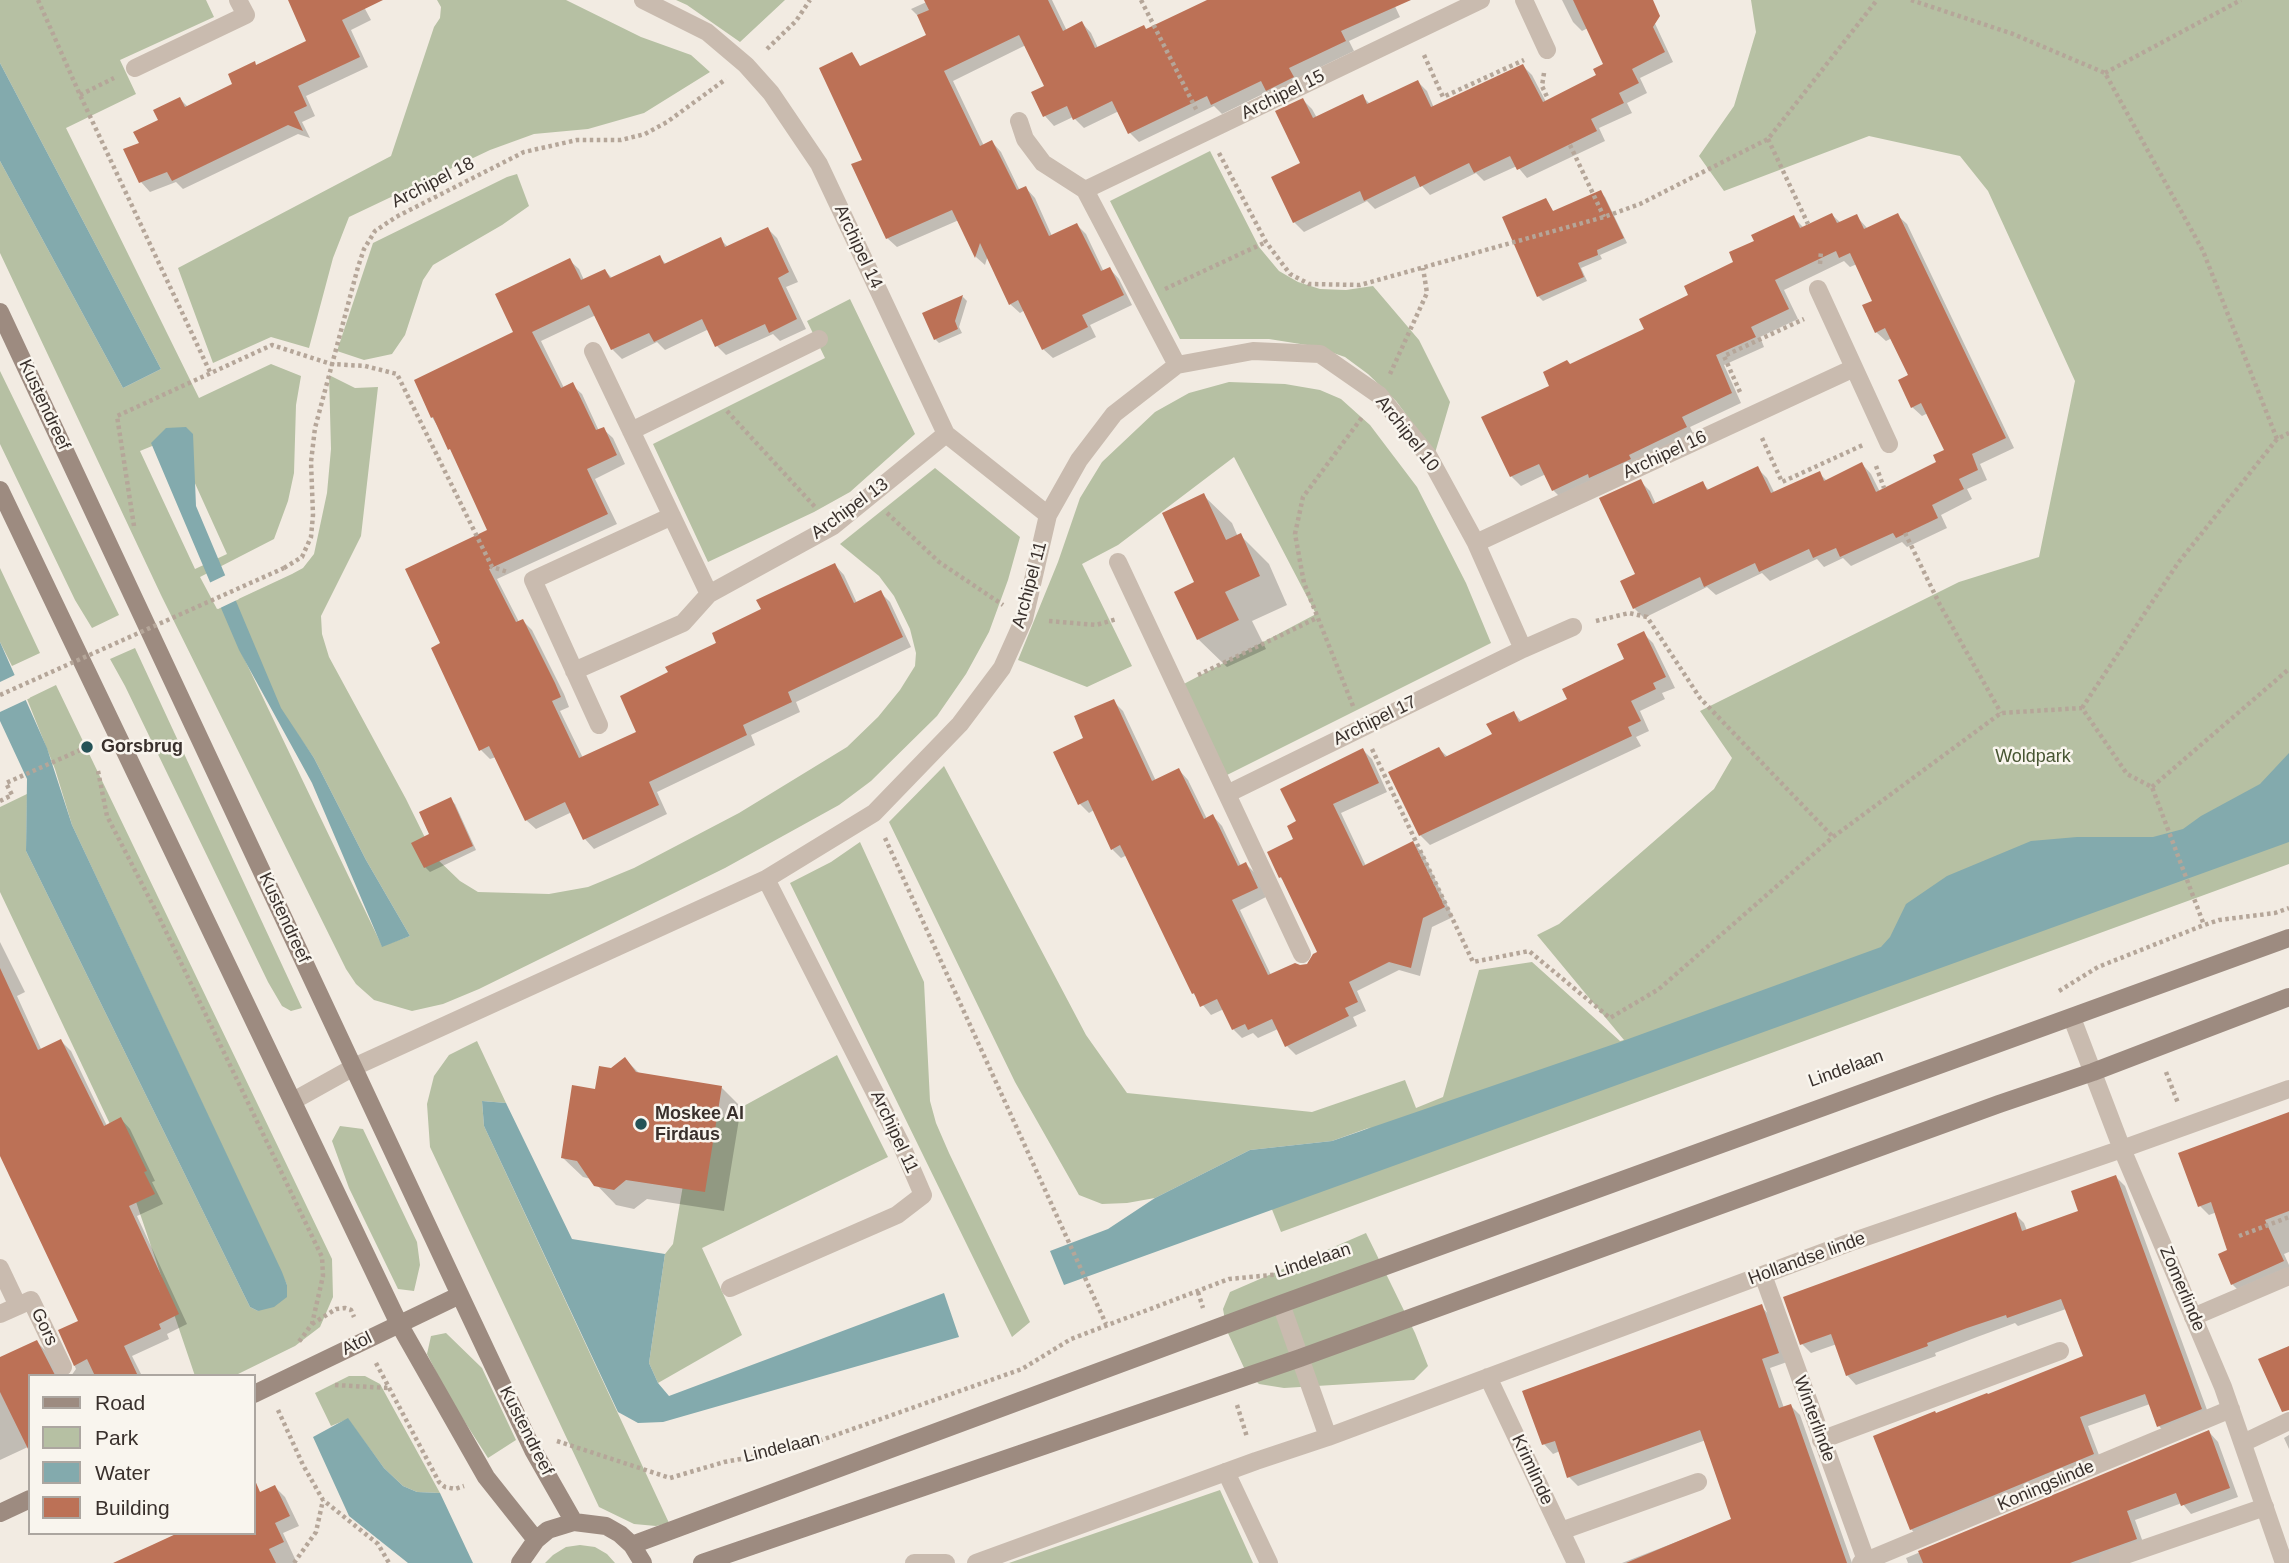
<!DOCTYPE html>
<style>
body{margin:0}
#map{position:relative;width:2289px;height:1563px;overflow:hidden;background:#f2ebe2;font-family:Helvetica,sans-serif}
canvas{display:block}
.legend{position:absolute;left:28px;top:1374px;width:228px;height:161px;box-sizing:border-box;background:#f9f5ee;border:2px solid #aca6a0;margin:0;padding:9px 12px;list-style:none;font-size:21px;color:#39302c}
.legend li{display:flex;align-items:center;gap:14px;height:35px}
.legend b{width:35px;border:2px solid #aca6a0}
</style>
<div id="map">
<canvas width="2289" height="1563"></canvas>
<ul class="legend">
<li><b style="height:9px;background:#9d8b80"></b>Road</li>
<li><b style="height:19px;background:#b6c0a3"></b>Park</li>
<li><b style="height:19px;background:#83aaad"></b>Water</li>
<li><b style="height:19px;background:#bc7156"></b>Building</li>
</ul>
</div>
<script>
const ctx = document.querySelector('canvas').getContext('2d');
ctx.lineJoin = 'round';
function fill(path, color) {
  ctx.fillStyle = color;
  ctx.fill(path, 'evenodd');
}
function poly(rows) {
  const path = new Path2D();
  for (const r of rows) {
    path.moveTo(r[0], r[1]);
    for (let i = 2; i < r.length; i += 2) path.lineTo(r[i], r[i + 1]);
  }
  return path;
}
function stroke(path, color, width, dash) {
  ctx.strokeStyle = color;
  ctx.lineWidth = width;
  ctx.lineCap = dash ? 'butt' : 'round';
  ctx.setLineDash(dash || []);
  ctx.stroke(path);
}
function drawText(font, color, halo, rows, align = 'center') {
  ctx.font = font + ' Helvetica,sans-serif';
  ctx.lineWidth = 5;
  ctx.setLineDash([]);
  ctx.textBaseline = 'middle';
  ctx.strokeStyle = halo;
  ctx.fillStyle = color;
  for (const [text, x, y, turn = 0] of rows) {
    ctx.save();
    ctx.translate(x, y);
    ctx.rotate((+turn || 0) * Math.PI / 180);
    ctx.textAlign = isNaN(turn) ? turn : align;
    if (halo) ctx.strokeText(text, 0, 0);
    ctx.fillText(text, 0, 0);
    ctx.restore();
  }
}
fill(poly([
 [0,0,206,0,214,17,120,60,136,94,66,128,199,398,271,364,301,376,296,405,294,473,288,501,274,539,200,577,217,609,292,574,303,568,314,554,327,493,331,449,329,375,355,388,378,387,361,536,321,616,322,634,329,657,406,799,434,856,460,881,478,892,549,894,588,887,634,868,739,813,847,747,878,717,900,690,915,666,916,653,910,629,894,596,879,576,840,544,935,468,1020,537,1008,580,989,632,966,674,937,716,871,781,839,805,725,868,479,989,443,1004,412,1011,374,1000,356,984,346,969,161,595,0,253,0,161,123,388,161,369,0,63],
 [174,437,227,554,195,569,140,451],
 [242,654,314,758,366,860,410,936,382,946],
 [437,0,566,0,641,37,691,55,710,72,644,113,588,129,534,134,490,150,349,217,333,258,309,348,271,337,213,363,178,268,391,156,434,27,440,18,441,7],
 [676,0,785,0,740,42,687,5],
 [1751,0,2289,0,2289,864,1281,1232,1259,1177,1371,1127,1332,1141,1250,1150,1155,1198,1127,1203,1102,1204,1079,1195,1015,1082,889,822,944,766,1086,1035,1127,1093,1312,1112,1405,1080,1416,1108,1443,1097,1479,970,1532,962,1620,1041,1624,1040,1537,935,1559,924,1714,789,1732,758,1700,711,1959,582,2039,557,2075,381,1988,191,1960,156,1869,136,1724,191,1699,156,1734,106,1756,32],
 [1210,151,1259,247,1279,271,1298,282,1320,289,1346,290,1373,286,1419,340,1450,402,1435,453,1396,401,1368,374,1345,357,1313,346,1269,339,1180,339,1110,201],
 [517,174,529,206,502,225,433,265,423,280,405,335,392,354,364,360,337,351,373,243,507,177],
 [850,299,915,434,850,492,814,512,708,562,653,444,825,358,807,321],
 [0,371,119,615,92,628,75,600,0,444],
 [1229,382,1285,384,1320,390,1341,399,1370,425,1417,487,1466,583,1491,643,1225,776,1180,686,1316,614,1234,457,1118,545,1082,564,1132,666,1087,687,1018,660,1058,562,1080,498,1102,462,1155,412,1189,393],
 [0,568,40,653,12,666,0,642],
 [135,648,302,1008,291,1011,282,1006,268,982,125,686,110,659],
 [56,685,332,1259,333,1297,320,1327,295,1346,234,1376,195,1376,109,1122,0,892,0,807,27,794,26,851,250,1307,258,1311,287,1285,72,825,55,769,27,699],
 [860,842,924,982,930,1101,936,1123,949,1153,1030,1322,1012,1337,790,883,831,862],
 [477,1041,506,1103,482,1101,484,1126,669,1523,656,1526,634,1524,599,1507,430,1147,427,1104,434,1076,449,1055],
 [837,1055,888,1157,702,1248,742,1335,658,1383,649,1363,665,1254,673,1244,691,1138,698,1131],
 [340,1126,363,1129,417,1242,420,1265,414,1291,398,1289,349,1188,332,1141],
 [1366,1233,1415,1333,1428,1366,1414,1380,1284,1388,1259,1384,1245,1370,1227,1331,1223,1309,1230,1292],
 [446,1333,482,1368,516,1440,488,1458,450,1399,427,1354,431,1336],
 [349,1376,365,1376,380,1384,440,1493,417,1492,403,1486,384,1468,348,1419,331,1426,315,1393],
 [1220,1490,1253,1563,1009,1563],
 [580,1545,595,1547,607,1554,615,1563,545,1563,553,1555,566,1547]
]), '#b6c0a3');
fill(poly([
 [0,63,161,369,123,388,0,161],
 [186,427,193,434,196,506,281,708,314,758,366,860,410,936,382,947,312,783,239,650,221,608,151,443,166,428],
 [0,642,47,748,72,825,282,1272,287,1285,287,1297,274,1307,258,1311,250,1307,26,851,27,779,0,721],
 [2289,753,2289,842,1064,1285,1050,1251,1108,1229,1155,1198,1250,1150,1332,1141,1620,1042,1881,947,1890,937,1906,904,1947,876,2031,841,2077,837,2153,837,2183,829,2201,816,2260,784],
 [482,1101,506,1103,572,1239,665,1254,649,1363,658,1383,669,1396,944,1293,959,1337,663,1422,638,1423,618,1412,484,1126],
 [348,1418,384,1468,403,1486,417,1492,440,1493,473,1563,408,1563,349,1516,313,1437]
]), '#83aaad');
fill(poly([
 [228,574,239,599,218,609,207,584],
 [19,673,30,698,0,712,0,682]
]), '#f2ebe2');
fill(poly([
 [289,0,372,0,364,7,371,20,351,30,368,67,306,96,315,116,302,122,310,138,298,134,183,189,176,182,150,192,141,182,141,144,180,99,188,107,234,85,257,66,309,42],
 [931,0,1052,0,1067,31,1082,23,1091,33,1098,48,1147,31,1212,0,1392,0,1400,17,1349,41,1354,51,1298,78,1302,87,1276,99,1269,91,1222,114,1214,106,1139,142,1130,133,1119,111,1084,128,1073,117,1054,126,1045,116,1034,93,1047,87,1026,45,953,81,984,146,992,142,1001,152,1020,191,1026,188,1035,198,1052,236,1077,225,1086,234,1104,272,1110,269,1119,279,1132,305,1090,325,1096,337,1053,358,1043,349,1025,310,1020,313,1010,304,988,255,985,265,976,257,959,220,897,247,887,238,864,160,940,38,911,9],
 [1562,0,1644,0,1673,62,1640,78,1647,93,1627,103,1632,113,1599,128,1605,141,1527,178,1517,166,1484,181,1476,173,1430,195,1422,186,1375,209,1367,201,1304,232,1294,222,1302,164,1303,100,1312,109,1317,118,1362,96,1370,104,1418,82,1427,91,1434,108,1523,66,1532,75,1546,102,1598,76,1606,65,1588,28,1582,31,1573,22],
 [1600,192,1605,197,1627,243,1600,255,1602,259,1581,268,1587,281,1543,301,1538,296,1546,200,1554,213],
 [1832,215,1841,223,1856,216,1868,229,1897,215,1907,224,2014,448,1980,464,1987,480,1967,489,1972,499,1941,515,1947,528,1907,547,1902,542,1851,566,1843,558,1824,567,1817,559,1770,581,1762,573,1716,595,1707,587,1644,618,1634,608,1640,481,1650,491,1656,504,1702,483,1710,491,1757,468,1767,478,1775,494,1819,473,1827,481,1862,464,1871,474,1880,492,1939,463,1946,451,1928,413,1922,416,1912,407,1910,376,1892,338,1886,341,1876,332,1874,302,1857,264,1850,267,1844,261,1784,290,1798,319,1760,337,1764,347,1724,365,1741,403,1690,427,1695,437,1563,500,1553,490,1546,474,1521,486,1511,476,1552,386,1571,365,1646,330,1736,263,1756,241,1793,217,1804,228],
 [768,229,777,238,798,282,786,287,806,329,780,341,773,334,726,355,717,346,709,329,665,350,657,342,622,359,612,349,596,315,541,341,564,388,572,385,582,394,599,431,603,429,613,438,625,464,595,479,617,524,497,579,519,622,523,621,532,630,564,694,569,707,560,711,583,758,639,733,670,673,835,565,844,575,857,603,880,592,890,602,911,647,796,702,800,712,751,735,755,745,657,792,667,814,594,849,585,839,572,812,536,829,526,820,496,757,490,759,481,750,442,644,489,530,454,454,432,417,516,333,569,260,579,269,584,280,605,271,613,279,659,257,667,265,720,239,728,247],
 [963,297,967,301,959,327,962,333,939,343,935,339,924,314],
 [1203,495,1232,523,1238,537,1240,535,1269,564,1287,605,1252,621,1266,649,1227,667,1198,639,1196,583],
 [1643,633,1653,643,1675,688,1662,693,1665,699,1640,711,1649,731,1636,737,1641,746,1430,845,1420,835,1439,749,1448,757,1494,735,1514,713,1522,722,1569,700,1626,660],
 [1113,701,1123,711,1156,781,1179,770,1188,780,1207,819,1213,816,1222,826,1241,866,1246,864,1255,873,1266,897,1240,910,1271,975,1309,966,1319,953,1286,883,1280,877,1296,840,1298,822,1363,750,1372,759,1387,792,1341,813,1366,866,1413,843,1422,852,1453,917,1432,927,1420,976,1399,970,1357,991,1366,1011,1353,1017,1357,1026,1296,1055,1287,1046,1278,1029,1258,1038,1253,1033,1242,1038,1233,1029,1224,1009,1211,1015,1193,993,1127,855,1121,858,1112,849,1094,810,1089,813,1080,804,1086,739],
 [450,799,455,804,476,850,430,872,425,867,432,835],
 [0,942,25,992,17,996,42,1051,61,1041,71,1051,107,1126,121,1119,130,1129,155,1181,152,1182,163,1204,137,1216,187,1324,167,1334,169,1339,132,1356,142,1376,71,1376,76,1369,60,1331,80,1322,0,1153],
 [625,1059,640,1074,721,1087,741,1107,724,1211,647,1199,634,1209,616,1205,591,1179,583,1177,563,1158,597,1091,611,1070],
 [2289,1114,2289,1252,2284,1254,2289,1265,2289,1272,2241,1293,2232,1284,2230,1251,2217,1212,2209,1215,2200,1206],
 [2116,1177,2125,1186,2210,1418,2168,1436,2159,1426,2150,1404,2088,1426,2102,1463,1920,1539,1911,1529,1936,1415,2085,1357,2066,1309,2018,1326,2015,1323,1977,1337,1935,1353,1936,1356,1856,1385,1847,1375,1837,1344,1811,1353,1802,1344,2015,1214,2024,1223,2027,1231,2080,1212],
 [1761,1306,1770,1316,1787,1362,1770,1368,1784,1408,1791,1406,1800,1415,1852,1563,1622,1563,1733,1520,1706,1440,1578,1486,1569,1477,1560,1451,1553,1454,1544,1444],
 [37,1342,47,1352,59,1376,30,1376,30,1446,0,1460,0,1360],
 [2209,1432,2218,1442,2238,1497,2191,1514,2182,1503,2135,1520,2145,1548,2103,1563,1908,1563,1906,1558],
 [2289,1435,2289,1449,2284,1438],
 [275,1487,285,1497,299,1526,283,1533,297,1563,117,1563,254,1533,254,1498]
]), '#0003');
fill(poly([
 [288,0,383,0,342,20,360,57,298,86,307,106,294,112,303,131,288,125,172,181,167,172,139,183,123,149,139,143,133,132,158,120,153,110,180,97,185,107,232,84,228,74,255,61,256,65,306,41],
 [924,0,1048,0,1063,31,1082,21,1095,48,1144,25,1146,29,1207,0,1411,0,1341,31,1346,41,1289,68,1294,77,1266,91,1261,81,1211,105,1207,96,1128,134,1112,101,1073,120,1067,106,1043,117,1031,92,1044,86,1019,35,944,71,980,146,992,140,1017,190,1026,186,1049,236,1077,223,1101,271,1110,267,1124,295,1082,315,1088,327,1042,350,1018,300,1009,305,980,243,975,258,952,210,886,239,851,164,862,160,819,68,852,52,860,66,926,35,917,15,929,10],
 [1573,0,1653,0,1660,16,1653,27,1665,52,1632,69,1639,83,1619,93,1624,103,1591,119,1597,131,1517,170,1510,156,1474,173,1469,163,1420,187,1415,176,1364,201,1360,191,1293,223,1271,177,1300,163,1275,111,1303,98,1313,118,1363,94,1367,104,1418,80,1431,107,1523,64,1543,102,1596,75,1593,69,1603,64],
 [1601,190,1624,238,1597,250,1598,255,1578,263,1584,277,1537,297,1502,217,1546,198,1553,211],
 [1832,213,1837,223,1857,214,1864,229,1898,213,2006,438,1972,454,1978,470,1959,479,1964,489,1932,505,1938,518,1896,538,1893,533,1840,557,1836,548,1813,558,1809,549,1759,572,1755,563,1704,587,1700,577,1633,609,1620,581,1635,574,1599,498,1641,479,1653,504,1703,481,1707,490,1758,466,1771,493,1820,471,1824,481,1862,462,1876,492,1936,462,1933,455,1944,450,1921,403,1911,408,1898,380,1908,375,1885,328,1875,333,1862,305,1872,301,1850,253,1839,258,1836,251,1775,280,1789,309,1751,327,1756,337,1716,355,1732,393,1682,417,1687,427,1629,455,1631,459,1589,478,1588,474,1552,491,1539,464,1510,477,1481,417,1549,386,1543,372,1567,360,1570,364,1644,329,1639,319,1688,295,1684,286,1733,262,1729,252,1754,241,1751,235,1794,215,1800,228],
 [768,227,789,272,778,278,797,319,769,333,765,324,715,347,702,319,654,342,649,333,611,350,589,305,532,332,561,388,573,382,596,430,604,427,617,455,587,469,608,514,489,569,516,622,523,619,555,683,561,697,552,701,579,758,636,732,620,696,668,672,665,667,716,643,712,633,761,609,756,600,835,563,854,603,881,590,903,637,788,692,792,702,743,725,747,735,649,782,659,805,583,840,565,802,525,821,489,746,479,751,431,648,440,643,405,569,487,530,450,449,448,450,433,417,431,418,414,380,513,332,495,294,570,258,581,280,605,269,610,278,660,255,664,264,721,237,725,247],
 [963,295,955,321,958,329,934,340,922,313],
 [1204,493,1226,540,1241,533,1260,576,1225,592,1239,620,1197,640,1174,592,1194,582,1162,513],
 [1644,631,1666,677,1653,683,1656,689,1631,701,1641,721,1628,727,1632,736,1419,836,1388,772,1439,747,1445,757,1468,746,1492,734,1486,724,1514,711,1519,722,1567,699,1562,689,1624,659,1617,644],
 [1114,699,1152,781,1179,768,1204,819,1213,814,1238,866,1246,862,1258,888,1232,900,1268,975,1295,963,1300,965,1307,964,1313,954,1317,952,1281,877,1279,878,1267,852,1293,839,1287,826,1296,821,1280,789,1363,748,1379,783,1333,804,1363,866,1413,841,1445,907,1423,918,1411,968,1389,962,1349,982,1358,1002,1345,1008,1349,1016,1285,1047,1272,1019,1248,1030,1245,1024,1232,1030,1217,999,1200,1007,1194,993,1192,994,1120,845,1111,850,1088,800,1078,805,1053,752,1083,738,1074,716],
 [451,797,473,846,424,868,411,843,429,834,419,812],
 [0,968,38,1050,61,1039,104,1126,121,1117,147,1171,144,1172,155,1194,129,1206,179,1314,159,1324,161,1329,124,1346,138,1376,95,1376,87,1359,74,1366,58,1330,78,1321,0,1156],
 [625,1057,636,1072,722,1086,705,1192,626,1180,614,1190,594,1186,577,1161,561,1158,572,1085,595,1089,599,1066,611,1068],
 [2289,1112,2289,1211,2265,1220,2284,1261,2231,1285,2218,1254,2227,1250,2211,1202,2198,1207,2178,1153],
 [2116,1175,2202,1409,2157,1427,2145,1394,2080,1417,2094,1454,1910,1530,1873,1436,1935,1411,1936,1413,1987,1393,1988,1394,2083,1356,2061,1299,2007,1318,2006,1315,1967,1328,1927,1343,1928,1346,1846,1376,1831,1334,1800,1345,1783,1297,2016,1212,2022,1231,2078,1211,2071,1191],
 [1762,1304,1779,1353,1762,1359,1779,1408,1791,1404,1847,1563,1626,1563,1731,1519,1700,1430,1567,1478,1555,1441,1542,1445,1522,1391],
 [37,1340,55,1375,30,1376,30,1453,0,1392,0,1357],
 [2289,1346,2289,1410,2282,1412,2258,1359],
 [2209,1430,2230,1488,2181,1506,2176,1493,2127,1511,2137,1539,2070,1563,1923,1563,1918,1551],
 [254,1478,260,1492,275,1485,290,1516,275,1523,284,1542,269,1549,276,1563,113,1563,178,1533,254,1533]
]), '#bc7156');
stroke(poly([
 [38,0,80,95,210,372],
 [1141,0,1197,111],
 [1911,0,2013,34,2105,73,2203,251,2277,439],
 [767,49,796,21,810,0],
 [1424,55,1443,97,1524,60],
 [1544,73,1542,86,1548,99],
 [2105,73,2241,0],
 [80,95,114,78],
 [1768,139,1808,224],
 [1570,145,1604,217],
 [1219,153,1266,242,1290,274,1309,284,1360,285,1604,217,1640,204,1768,139,1877,0],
 [1820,264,1821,251],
 [1165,289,1266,242],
 [1390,374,1427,293,1423,268],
 [1740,392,1724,356,1804,319],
 [727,411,816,508],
 [1762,438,1782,482,1863,445],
 [1876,466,1884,488],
 [887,513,939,562,1003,605],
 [134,526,117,416,272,345,331,364,365,366,397,374,492,567,508,572],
 [1905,533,1940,605,2001,713],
 [284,568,302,557,311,537,313,515,311,462,315,428,358,267,364,249,375,231,396,217,524,152,577,140,621,140,645,134,667,122,726,79],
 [1049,621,1096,625,1117,619],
 [1596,621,1629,613,1647,617,1700,698,1833,837],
 [1198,675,1317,618],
 [1353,706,1304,583,1295,534,1303,497,1363,416],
 [2082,708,2178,563,2277,439,2289,433],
 [1372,749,1473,962,1529,951,1610,1018,1659,989,1833,837,2001,713,2082,708,2127,774,2152,787,2204,925],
 [98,771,107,816,159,917,322,1257,323,1276,312,1324,298,1343],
 [2152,787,2289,669],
 [0,801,12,795,6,783,87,747],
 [885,838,1106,1324],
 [2059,991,2098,967,2204,925,2219,920,2275,913,2289,908],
 [2166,1072,2178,1103],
 [2239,1236,2289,1217],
 [1198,1292,1203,1308],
 [312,1324,336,1309,345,1308,351,1310,354,1317],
 [376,1363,439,1482,445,1487,455,1489,464,1486],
 [335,1385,388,1388],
 [1237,1405,1247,1437],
 [278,1410,303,1465,323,1500,378,1544,389,1563],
 [557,1441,670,1478,724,1462,796,1449,1022,1369,1071,1339,1229,1279,1282,1274],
 [294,1563,316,1532,323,1500]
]), '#b5a699', 4.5, [3.5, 3.5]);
stroke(poly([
 [2193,1317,2289,1276],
 [1821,1440,2060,1351],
 [1226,1472,1269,1563],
 [1561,1531,1698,1482],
 [2108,1561,2265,1507]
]), '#c9bbaf', 18);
stroke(poly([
 [643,0,707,32,746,65,771,93,819,164,946,434,1048,515],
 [1524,0,1547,50],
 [135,68,246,15,238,0],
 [1019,121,1025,139,1043,163,1085,190,1177,365],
 [1085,190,1481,0],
 [1818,289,1889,444],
 [593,351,709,594],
 [631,431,819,339],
 [1476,543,1854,368],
 [1118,562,1302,954],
 [574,671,683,623,709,594,833,526,946,434],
 [599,725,533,580,672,516],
 [1227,794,1523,649,1573,627],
 [2072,1018,2122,1149,2223,1387,2284,1563],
 [293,1101,354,1067,766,879,874,813,960,724,1002,668,1024,619,1048,515,1079,460,1114,414,1177,365,1253,351,1320,354,1379,395,1429,457,1476,543,1523,649],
 [0,1268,18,1306,31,1300,63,1367],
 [1763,1275,1867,1563],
 [730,1288,897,1215,923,1195,901,1144,766,879],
 [1281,1304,1328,1437],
 [0,1314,18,1306],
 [1488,1377,1576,1563],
 [2243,1443,2289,1421],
 [914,1563,946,1563],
 [976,1563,1256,1461,1328,1437,1851,1242,2122,1149,2289,1089],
 [1861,1563,2231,1409]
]), '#c9bbaf', 18);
stroke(poly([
 [0,312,460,1295,533,1450,574,1522],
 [0,490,399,1324,486,1477,536,1540],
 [254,1394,460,1295],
 [0,1513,30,1499],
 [632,1545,1281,1304,2289,938],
 [520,1563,536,1540,548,1530,574,1522,606,1526,620,1534,632,1545,643,1563],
 [702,1563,1300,1358,1999,1104,2093,1072,2289,997]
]), '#9d8b80', 18);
stroke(poly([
 [0,695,284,568]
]), '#b5a699', 4.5, [3.5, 3.5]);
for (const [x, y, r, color] of [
 [87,747,7,"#255357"],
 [641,1124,7,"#255357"]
]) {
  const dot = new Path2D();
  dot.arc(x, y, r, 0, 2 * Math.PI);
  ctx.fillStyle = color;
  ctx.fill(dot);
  stroke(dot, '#f9f5ee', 2.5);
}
drawText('18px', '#39302c', '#f9f5ee', [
 ["Archipel 15",1283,95,-26],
 ["Archipel 18",433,183,-27],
 ["Archipel 14",858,247,65],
 ["Kustendreef",44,405,65],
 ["Archipel 10",1407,434,52],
 ["Archipel 16",1665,455,-25],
 ["Archipel 13",850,509,-36],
 ["Archipel 11",1030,585,-75],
 ["Archipel 17",1375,721,-26],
 ["Kustendreef",284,918,65],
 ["Lindelaan",1846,1069,-20],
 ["Archipel 11",894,1132,65],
 ["Hollandse linde",1807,1259,-20],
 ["Lindelaan",1313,1261,-18],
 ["Zomerlinde",2182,1289,67],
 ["Gors",44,1327,65],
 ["Atol",357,1344,-26],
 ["Winterlinde",1814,1419,70],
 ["Kustendreef",526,1431,63],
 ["Lindelaan",782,1448,-14],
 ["Krimlinde",1532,1470,65],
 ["Koningslinde",2046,1486,-23]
]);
drawText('bold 18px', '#39302c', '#f9f5ee', [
 ["Gorsbrug",101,747],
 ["Moskee Al",655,1114],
 ["Firdaus",655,1135]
], 'left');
drawText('18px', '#475532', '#f9f5ee', [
 ["Woldpark",2033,757]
]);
</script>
